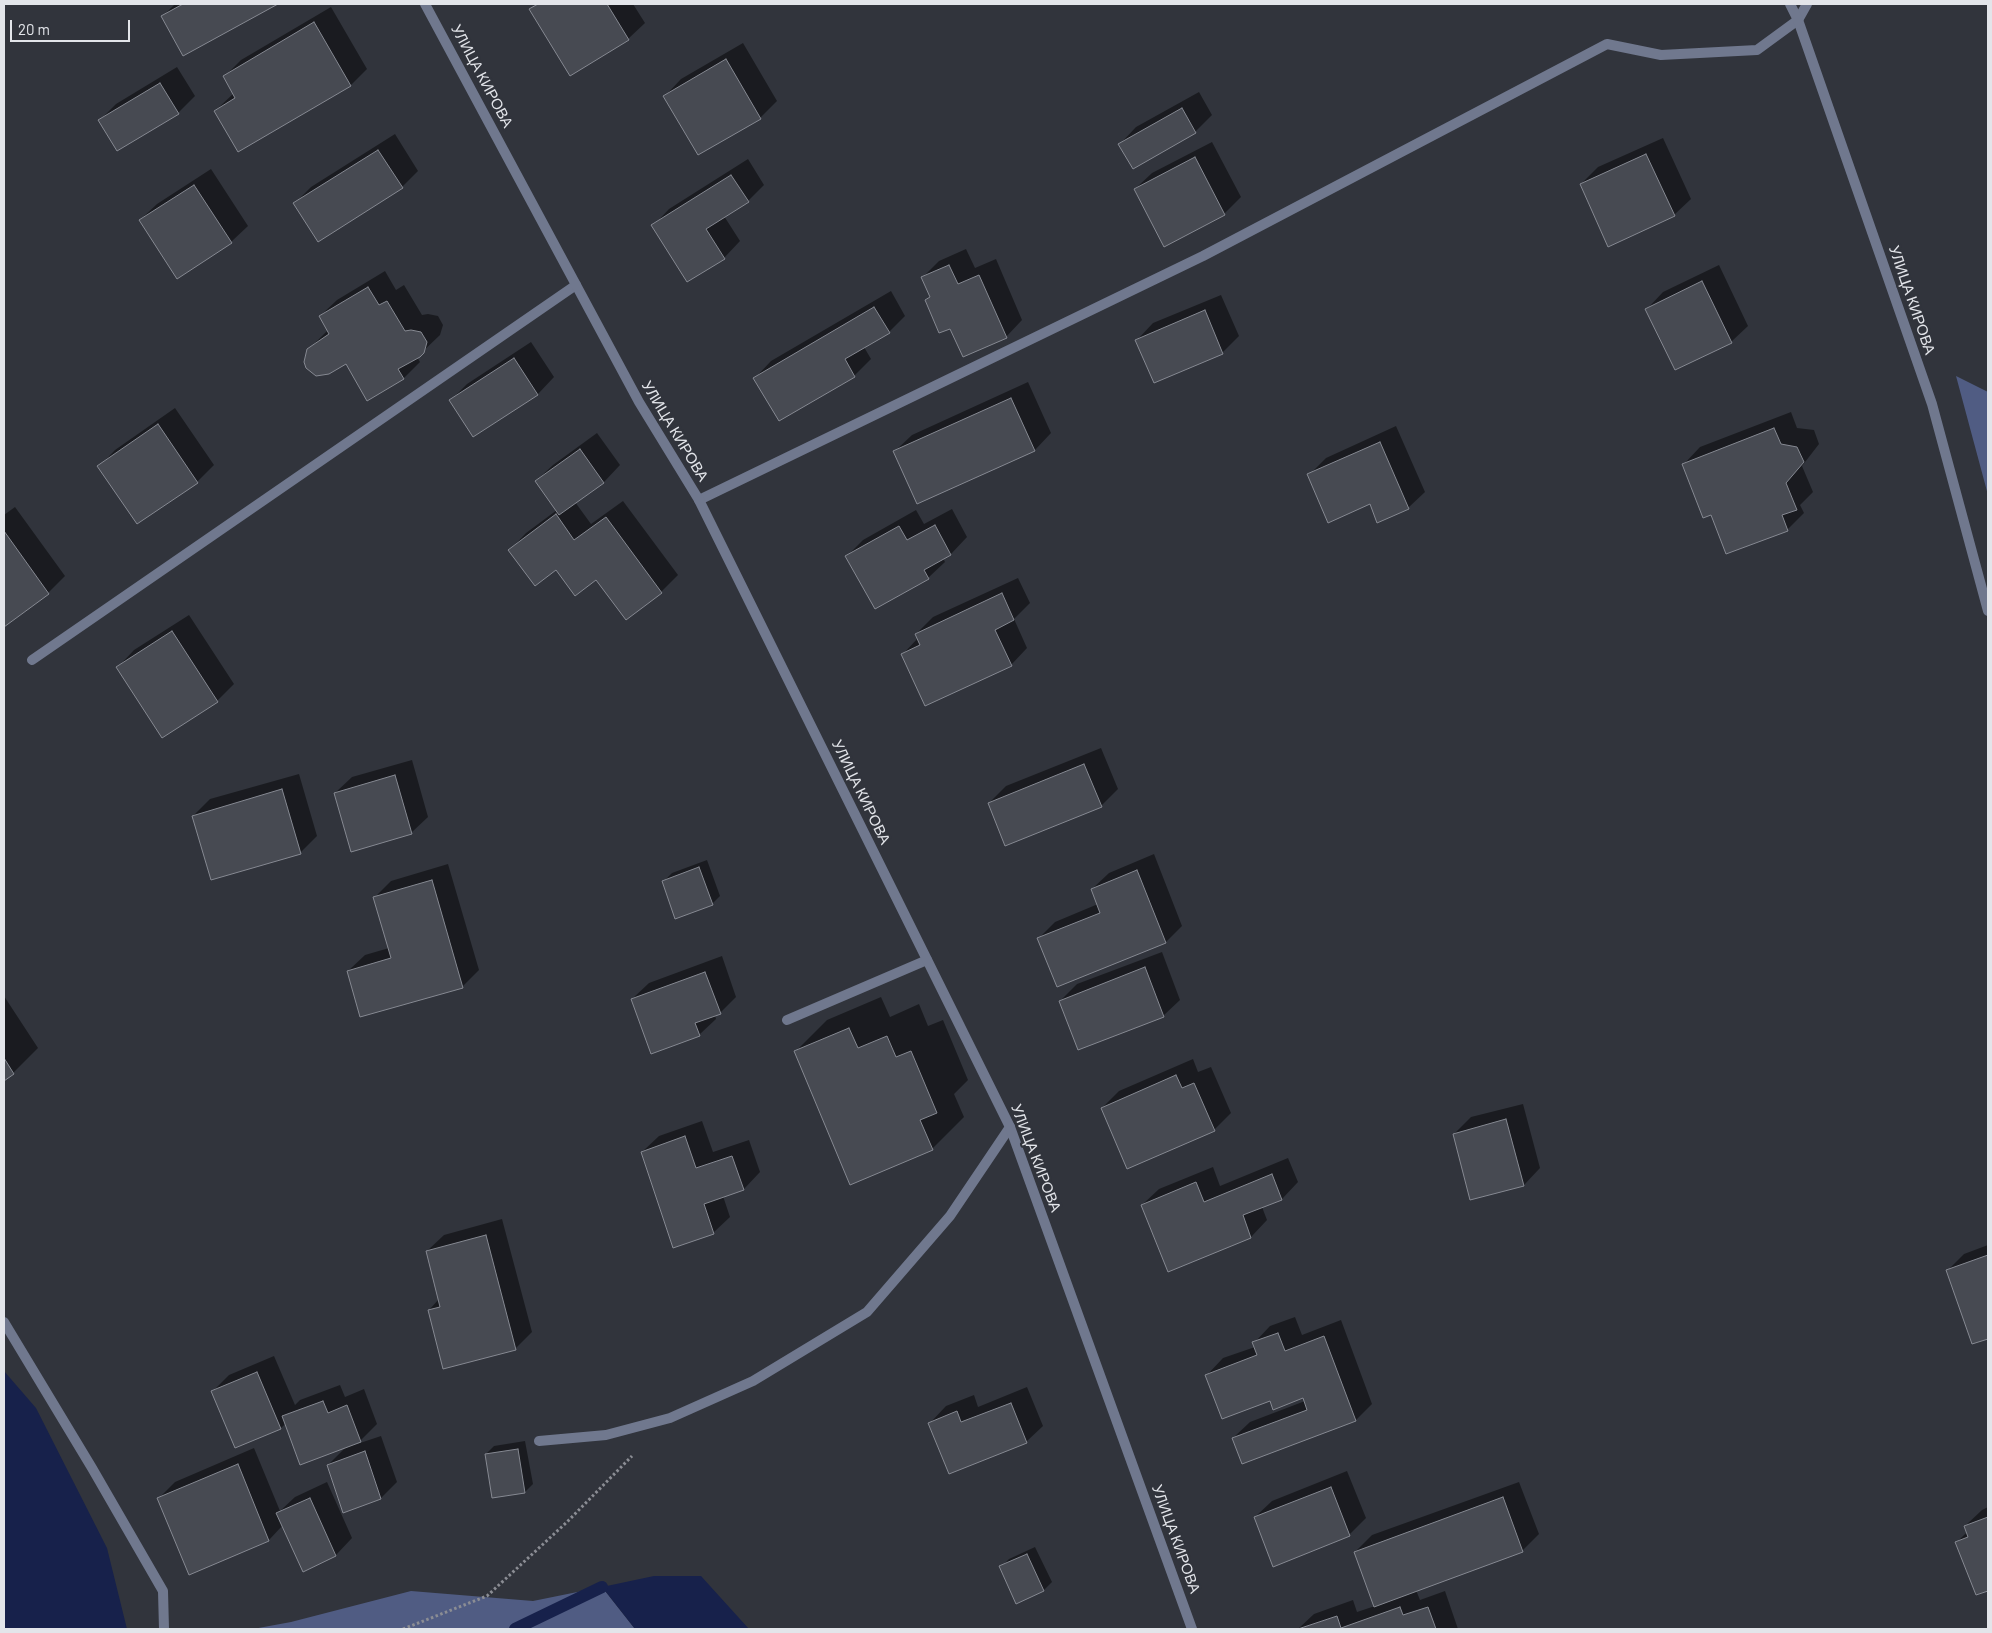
<!DOCTYPE html>
<meta charset="utf-8">
<style>
body{margin:0}
#map{position:relative;width:1992px;height:1633px;overflow:hidden;background:#31343c;font-family:Barlow,sans-serif}
canvas{display:block}
.frame{position:absolute;inset:0;border:5px solid #e3e5ea;pointer-events:none}
.scale{position:absolute;left:10px;top:20px;width:120px;height:22px;box-sizing:border-box;border:2px solid #e3e5ea;border-top:0;padding-left:6px;font-size:15px;line-height:18px;white-space:nowrap;color:#e3e5ea;-webkit-text-stroke:4px #31343c;paint-order:stroke}
</style>
<div id="map">
<canvas width="1992" height="1633"></canvas>
<div class="frame"></div>
<div class="scale">20 m</div>
</div>
<script>
const ctx = document.querySelector('canvas').getContext('2d');
ctx.lineJoin = 'round';
function fill(path, color) {
  ctx.fillStyle = color;
  ctx.fill(path, 'evenodd');
}
function poly(rows) {
  const path = new Path2D();
  for (const r of rows) {
    path.moveTo(r[0], r[1]);
    for (let i = 2; i < r.length; i += 2) path.lineTo(r[i], r[i + 1]);
  }
  return path;
}
function stroke(path, color, width, dash) {
  ctx.strokeStyle = color;
  ctx.lineWidth = width;
  ctx.lineCap = dash ? 'butt' : 'round';
  ctx.setLineDash(dash || []);
  ctx.stroke(path);
}
function drawText(font, color, halo, rows, align = 'center') {
  ctx.font = font + ' Barlow,sans-serif';
  ctx.lineWidth = 4.5;
  ctx.setLineDash([]);
  ctx.textBaseline = 'middle';
  ctx.strokeStyle = halo;
  ctx.fillStyle = color;
  for (const [text, x, y, turn = 0] of rows) {
    ctx.save();
    ctx.translate(x, y);
    ctx.rotate((+turn || 0) * Math.PI / 180);
    ctx.textAlign = isNaN(turn) ? turn : align;
    if (halo) ctx.strokeText(text, 0, 0);
    ctx.fillText(text, 0, 0);
    ctx.restore();
  }
}
fill(poly([
 [1956,376,1988,392,1988,495],
 [602,1587,635,1629,253,1629,291,1622,411,1591,533,1601]
]), '#505c83');
fill(poly([
 [4,1371,36,1408,107,1548,127,1629,4,1629],
 [654,1576,701,1576,749,1629,635,1629,602,1587]
]), '#17214b');
fill(poly([
 [175,4,276,4,184,55,163,16],
 [536,4,633,4,645,23,628,39,531,10],
 [331,7,367,69,351,85,239,151,215,111,234,93,224,77,241,60],
 [743,43,777,101,760,118,699,154,665,96,681,79],
 [177,67,195,96,178,113,100,120,116,104],
 [1199,92,1212,115,1195,132,1120,144,1136,127],
 [395,134,418,171,402,187,295,203,311,187],
 [1663,138,1691,199,1674,215,1581,184,1598,167],
 [1212,142,1241,197,1224,214,1135,189,1152,173],
 [748,159,764,185,748,201,724,216,740,241,724,258,653,226,669,209],
 [211,169,248,226,231,242,140,220,157,204],
 [966,249,975,268,996,259,1022,320,1006,337,926,300,931,295,923,277,939,261],
 [1719,265,1748,326,1731,342,1647,309,1663,292],
 [385,271,396,290,404,285,422,315,428,314,438,316,443,325,440,335,417,357,420,362,404,378,368,399,347,362,323,375,317,375,308,350,328,330,320,316,337,300],
 [891,291,905,316,889,332,864,347,871,359,854,376,780,420,755,378,771,361],
 [1221,295,1239,336,1222,353,1137,340,1153,323],
 [531,342,554,377,538,394,474,435,451,400,467,384],
 [1028,382,1051,433,1035,450,918,502,895,451,912,435],
 [175,408,214,465,197,482,138,523,99,467,115,450],
 [1791,412,1797,428,1814,430,1819,444,1802,466,1813,492,1800,505,1804,513,1787,530,1711,514,1684,464,1700,447],
 [1396,426,1425,492,1408,508,1309,475,1326,458],
 [597,433,620,465,604,482,575,502,591,524,623,501,678,575,661,592,626,618,597,578,556,569,510,550,526,533,557,510,536,481,553,465],
 [15,507,65,576,48,593,4,625,4,515],
 [952,509,967,537,951,554,943,558,945,562,928,578,847,556,863,540,916,510,924,524],
 [1018,578,1030,603,1014,619,1027,648,1011,665,902,655,918,638,916,634,933,617],
 [189,615,234,684,217,701,162,736,118,667,134,650],
 [1101,748,1118,789,1101,806,989,803,1006,786],
 [412,760,428,817,411,833,335,793,352,777],
 [299,774,317,836,300,853,193,816,210,799],
 [1154,854,1182,926,1166,942,1039,938,1055,922,1098,904,1092,889,1109,873],
 [707,860,720,896,712,904,664,881,672,873],
 [448,864,479,970,462,987,348,971,365,955,389,948,375,897,391,881],
 [1162,952,1180,1000,1163,1016,1060,1001,1077,984],
 [722,956,736,997,720,1013,715,1015,716,1019,699,1035,632,999,649,983],
 [4,996,38,1048,13,1073,4,1079],
 [881,997,890,1017,919,1004,928,1026,943,1020,968,1080,954,1094,964,1117,932,1149,795,1052,827,1020],
 [1193,1059,1198,1072,1211,1067,1231,1113,1214,1130,1102,1108,1119,1091],
 [1523,1104,1540,1168,1524,1185,1454,1134,1471,1117],
 [702,1121,713,1152,749,1140,760,1172,744,1189,723,1196,730,1217,713,1233,642,1152,659,1136],
 [1288,1158,1298,1182,1282,1199,1262,1207,1267,1220,1251,1237,1168,1270,1142,1205,1159,1189,1213,1167,1220,1186],
 [502,1219,532,1332,515,1349,429,1310,439,1299,427,1251,444,1235],
 [1988,1245,1988,1337,1973,1343,1947,1271,1964,1254],
 [1295,1317,1302,1335,1341,1320,1372,1404,1356,1420,1233,1438,1250,1422,1305,1401,1304,1397,1270,1399,1207,1375,1223,1358,1255,1347,1254,1343,1270,1326],
 [274,1356,295,1405,300,1400,340,1385,345,1397,364,1389,377,1424,357,1444,381,1436,397,1482,381,1498,328,1465,347,1446,286,1423,281,1428,236,1447,212,1392,229,1375],
 [1027,1387,1043,1426,1026,1442,930,1423,946,1406,974,1395,978,1407],
 [525,1441,533,1484,525,1492,486,1454,494,1446],
 [254,1448,280,1511,295,1497,327,1482,352,1538,336,1555,304,1570,283,1525,269,1540,189,1573,158,1499,175,1482],
 [1347,1471,1366,1518,1349,1535,1255,1517,1272,1501],
 [1519,1482,1539,1534,1522,1551,1416,1590,1420,1600,1445,1591,1458,1629,1298,1629,1314,1614,1353,1600,1357,1612,1375,1606,1355,1552,1372,1535],
 [1988,1507,1988,1589,1977,1594,1957,1542,1967,1532,1965,1526,1982,1510],
 [1035,1547,1052,1582,1044,1590,1001,1567,1009,1559]
]), '#0007');
stroke(poly([
 [515,1629,602,1587]
]), '#17214b', 12);
const building = poly([
 [183,4,278,4,183,56,161,16,183,4],
 [538,4,607,4,629,40,570,76,529,9,538,4],
 [314,22,351,86,238,152,214,111,235,98,223,76,314,22],
 [726,59,761,119,698,155,663,96,726,59],
 [160,83,179,114,117,151,98,120,160,83],
 [1182,108,1196,133,1133,169,1118,144,1182,108],
 [378,150,403,188,318,242,293,203,378,150],
 [1646,154,1675,216,1608,247,1580,184,1646,154],
 [1195,157,1225,215,1164,247,1134,189,1195,157],
 [731,175,749,202,706,229,725,259,687,282,651,225,731,175],
 [194,185,232,243,177,279,139,220,194,185],
 [949,265,958,284,979,275,1007,338,963,357,950,329,939,333,925,300,930,297,921,277,949,265],
 [1702,281,1732,343,1675,370,1645,309,1702,281],
 [368,287,379,305,387,301,405,331,411,330,421,332,427,342,424,353,420,357,398,369,404,379,367,401,346,364,329,374,316,376,306,368,304,362,307,349,329,334,319,316,368,287],
 [874,307,890,333,845,359,855,377,779,421,753,378,874,307],
 [1205,310,1223,354,1154,383,1135,340,1205,310],
 [514,358,538,395,473,437,449,400,514,358],
 [1011,398,1035,451,917,504,893,451,1011,398],
 [158,424,198,483,137,524,97,466,158,424],
 [1774,428,1781,444,1797,447,1804,462,1786,483,1797,510,1782,515,1788,531,1726,554,1711,515,1703,518,1682,464,1774,428],
 [1380,442,1409,509,1377,523,1370,504,1328,523,1307,474,1380,442],
 [580,449,604,483,559,515,535,481,580,449],
 [556,514,574,540,606,517,662,593,626,620,596,580,575,596,556,570,535,586,508,550,556,514],
 [935,525,951,555,924,570,929,579,875,609,845,556,899,526,907,540,935,525],
 [4,531,49,594,4,627,4,531],
 [1002,593,1014,620,995,630,1012,666,925,706,901,654,920,645,915,634,1002,593],
 [172,631,218,702,162,738,116,667,172,631],
 [1084,764,1102,807,1005,846,988,803,1084,764],
 [395,775,412,834,351,852,334,793,395,775],
 [282,789,301,854,211,880,192,816,282,789],
 [699,867,713,905,675,919,662,881,699,867],
 [1137,870,1166,943,1057,987,1037,938,1100,913,1091,889,1137,870],
 [432,880,463,988,360,1017,347,971,391,958,373,897,432,880],
 [1145,967,1164,1017,1078,1050,1059,1001,1145,967],
 [705,972,721,1014,695,1023,700,1036,651,1054,631,999,705,972],
 [849,1028,858,1048,887,1036,896,1057,911,1051,937,1113,920,1120,933,1150,850,1185,794,1051,849,1028],
 [4,1058,14,1074,4,1081,4,1058],
 [1176,1075,1182,1088,1194,1083,1215,1131,1127,1169,1101,1108,1176,1075],
 [1506,1119,1524,1186,1470,1200,1453,1134,1506,1119],
 [685,1136,696,1168,732,1156,744,1190,704,1204,714,1234,673,1248,641,1152,685,1136],
 [1272,1174,1282,1200,1243,1215,1251,1238,1168,1272,1141,1205,1196,1182,1204,1202,1272,1174],
 [486,1235,516,1350,443,1369,428,1310,440,1307,426,1251,486,1235],
 [1988,1255,1988,1339,1972,1344,1946,1270,1988,1255],
 [1278,1333,1285,1351,1324,1336,1356,1421,1242,1464,1232,1438,1307,1410,1303,1398,1273,1410,1270,1401,1222,1419,1205,1375,1257,1355,1252,1342,1278,1333],
 [257,1372,281,1429,235,1448,211,1391,257,1372],
 [323,1401,328,1413,347,1405,361,1442,300,1465,282,1416,323,1401],
 [1011,1403,1027,1443,949,1474,928,1423,957,1411,961,1422,1011,1403],
 [518,1449,525,1493,492,1498,485,1454,518,1449],
 [365,1451,381,1499,343,1513,327,1465,365,1451],
 [238,1464,269,1541,189,1575,157,1498,238,1464],
 [1331,1487,1350,1536,1273,1567,1254,1517,1331,1487],
 [1503,1497,1523,1552,1374,1607,1354,1552,1503,1497],
 [310,1498,336,1556,303,1572,276,1513,310,1498],
 [1988,1517,1988,1591,1976,1595,1955,1542,1968,1537,1964,1526,1988,1517],
 [1027,1554,1044,1591,1016,1604,999,1566,1027,1554],
 [1400,1607,1403,1615,1428,1607,1436,1629,1298,1629,1337,1616,1341,1628,1400,1607]
]);
fill(building, '#474a52');
stroke(building, '#868992', 1);
stroke(poly([
 [403,1629,487,1596,567,1522,632,1456]
]), '#8b8d94', 3, [2.5, 2.5]);
stroke(poly([
 [699,500,1203,256,1607,44,1661,55,1757,50,1798,20,1807,4],
 [32,660,576,285],
 [787,1020,927,960],
 [539,1441,606,1435,670,1418,753,1381,867,1312,950,1216,1010,1127]
]), '#70788e', 10);
stroke(poly([
 [425,4,639,402,699,500,1010,1127,1192,1629],
 [1790,4,1798,20,1932,404,1988,611],
 [4,1322,92,1468,163,1591,164,1629]
]), '#70788e', 10);
drawText('15px', '#e3e5ea', '#31343c', [
 ["УЛИЦА КИРОВА",482,76,62],
 ["УЛИЦА КИРОВА",1912,300,71],
 ["УЛИЦА КИРОВА",675,431,59],
 ["УЛИЦА КИРОВА",861,792,64],
 ["УЛИЦА КИРОВА",1036,1158,69],
 ["УЛИЦА КИРОВА",1176,1539,70]
]);
</script>
